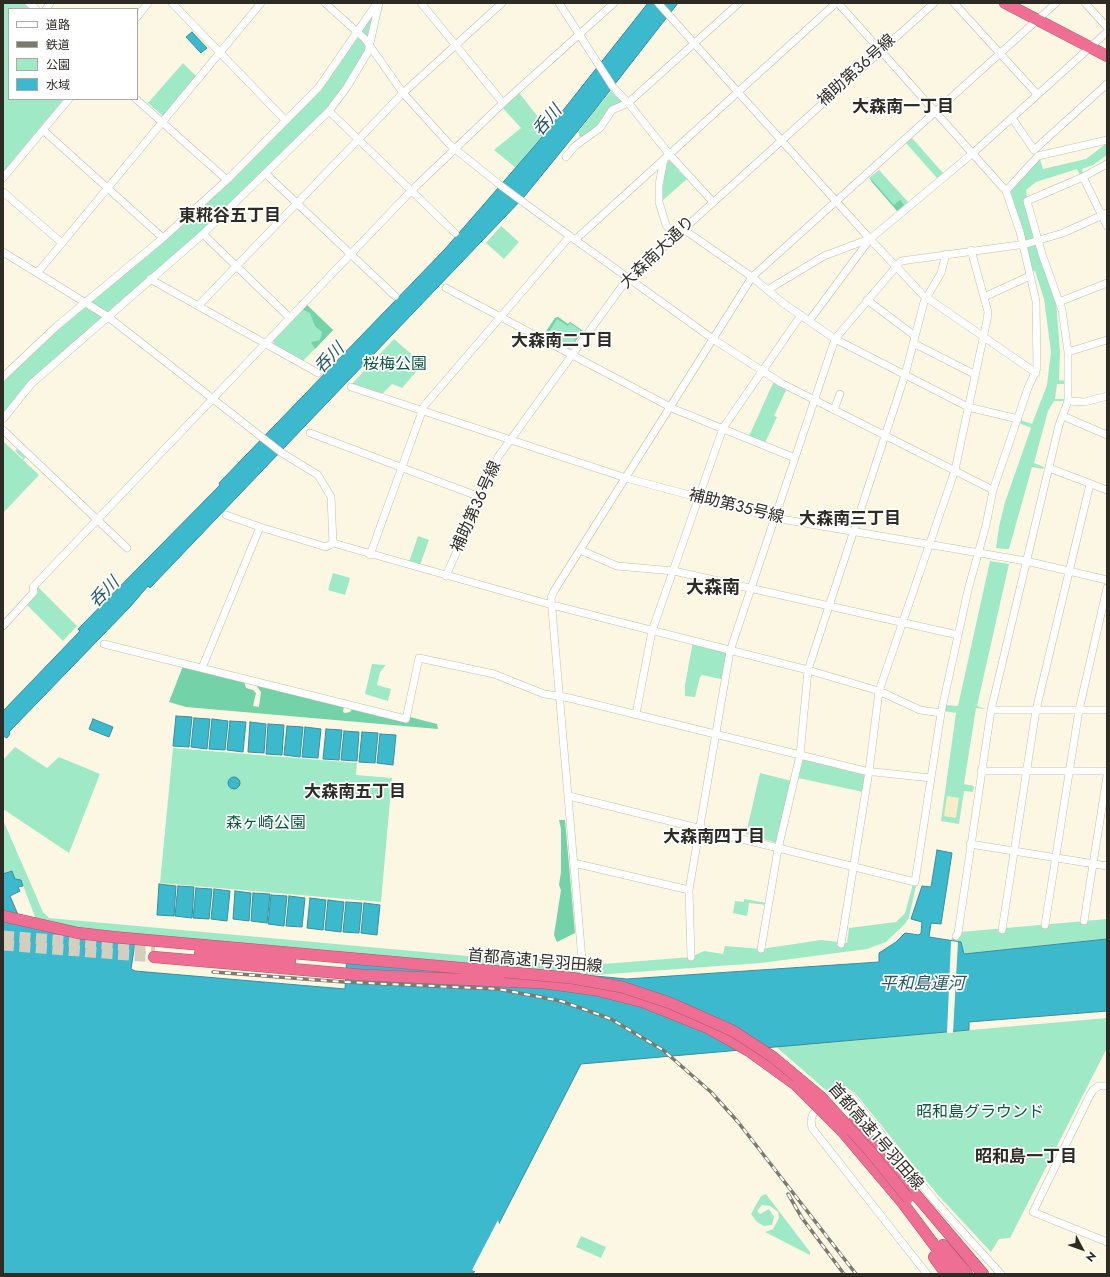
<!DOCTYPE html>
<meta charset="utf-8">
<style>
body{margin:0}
#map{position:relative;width:1110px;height:1277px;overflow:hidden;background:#fcf7e3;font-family:Jost,"Noto Sans JP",sans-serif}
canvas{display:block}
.frame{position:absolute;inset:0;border:4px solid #2d2b24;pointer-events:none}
.legend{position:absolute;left:8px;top:8px;width:130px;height:92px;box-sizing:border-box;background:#fff;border:1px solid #abaaa7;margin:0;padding:5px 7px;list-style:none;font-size:12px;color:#2d2b24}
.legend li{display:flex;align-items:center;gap:8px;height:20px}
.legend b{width:20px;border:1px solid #abaaa7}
.north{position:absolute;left:1062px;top:1229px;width:40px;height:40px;-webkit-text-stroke:3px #fff;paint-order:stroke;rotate:131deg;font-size:11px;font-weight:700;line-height:16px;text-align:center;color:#2d2b24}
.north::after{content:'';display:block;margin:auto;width:14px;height:18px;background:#2d2b24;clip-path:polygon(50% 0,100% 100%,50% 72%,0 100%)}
</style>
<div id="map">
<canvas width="1110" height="1277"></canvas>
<div class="frame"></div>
<ul class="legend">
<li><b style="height:5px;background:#fff"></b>道路</li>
<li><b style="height:5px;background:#7c796d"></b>鉄道</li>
<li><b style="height:11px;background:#a0e9c6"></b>公園</li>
<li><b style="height:11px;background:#3cb9cd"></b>水域</li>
</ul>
<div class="north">N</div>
</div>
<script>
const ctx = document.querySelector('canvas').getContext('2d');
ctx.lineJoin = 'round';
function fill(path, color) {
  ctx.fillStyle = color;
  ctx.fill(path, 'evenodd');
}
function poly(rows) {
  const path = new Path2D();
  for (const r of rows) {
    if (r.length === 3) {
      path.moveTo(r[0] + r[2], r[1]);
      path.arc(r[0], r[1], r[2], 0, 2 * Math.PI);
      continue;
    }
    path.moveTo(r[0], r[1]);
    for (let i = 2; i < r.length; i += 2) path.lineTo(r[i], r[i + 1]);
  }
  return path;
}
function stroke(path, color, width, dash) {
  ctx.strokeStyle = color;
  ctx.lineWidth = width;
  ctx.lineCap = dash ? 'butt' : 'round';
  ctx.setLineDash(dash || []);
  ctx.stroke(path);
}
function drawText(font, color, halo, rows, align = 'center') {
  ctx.font = font + ' Jost,"Noto Sans JP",sans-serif';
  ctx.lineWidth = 3.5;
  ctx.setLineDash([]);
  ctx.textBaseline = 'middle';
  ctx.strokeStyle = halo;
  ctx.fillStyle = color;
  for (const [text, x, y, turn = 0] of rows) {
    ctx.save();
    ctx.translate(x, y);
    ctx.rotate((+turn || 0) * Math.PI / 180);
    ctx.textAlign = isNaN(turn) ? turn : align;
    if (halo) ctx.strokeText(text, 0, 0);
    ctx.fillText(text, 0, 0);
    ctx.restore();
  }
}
fill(poly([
 [3,3,24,3,31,9,9,9,9,99,64,99,3,172],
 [376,5,367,51,328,110,254,184,3,415,3,380,9,372,164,240,321,89],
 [183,63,196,76,163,116,148,103],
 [517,90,548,130,516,168,494,150,521,128,500,105],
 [611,91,623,103,598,126,582,138,579,136,579,131],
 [912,138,943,173,937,178,906,143],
 [1107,143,1107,155,1093,165,1082,169,1083,174,1080,175,1077,169,1036,182,1026,190,1027,199,1036,239,1025,241,1010,189,1039,156,1043,169,1086,159],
 [669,160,687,179,662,201,664,175,667,163],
 [879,170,908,202,898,211,869,178],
 [501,226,519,242,504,259,486,243],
 [1039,244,1056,301,1060,352,1059,380,1067,381,1067,384,1057,384,1055,399,1066,399,1066,401,1054,401,1048,411,1034,463,1044,467,1043,469,1032,467,1009,549,1006,549,996,548,999,527,1005,502,1031,428,1019,423,1020,420,1032,424,1047,385,1051,352,1044,299,1035,271,1031,272,1025,248],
 [307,305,333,330,302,362,274,346,273,340],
 [558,317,568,324,570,322,583,331,570,349,543,336,555,318],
 [394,339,423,364,402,388,392,384,381,395,351,385],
 [774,381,787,388,774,416,777,417,765,443,749,436],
 [4,442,22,459,23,458,15,451,17,449,26,457,23,460,39,475,4,512],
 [418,536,429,540,420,565,409,562],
 [990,561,1009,564,977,706,986,709,976,708,964,784,974,786,973,792,964,791,959,824,941,821,956,713,944,711,945,705,958,706],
 [333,573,350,578,345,595,328,590],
 [35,584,77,626,63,641,25,603],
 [693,641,730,651,725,680,702,675,700,677,695,697,685,696,685,685],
 [372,664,386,665,380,672,377,685,391,689,388,701,365,694],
 [15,747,47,768,59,757,100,774,69,853,3,809,3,760],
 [173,748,357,763,356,775,392,778,381,902,160,883],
 [802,759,865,775,863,792,798,778],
 [760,773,792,781,777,843,746,834],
 [3,820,43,912,49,918,578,966,691,957,704,951,723,954,725,946,761,949,821,940,847,943,849,928,896,922,905,913,913,884,916,886,909,917,905,924,886,942,867,949,761,963,581,976,48,926,37,922,21,880,15,879,12,871,3,874],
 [744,899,767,903,767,905,749,903,747,916,733,913,735,901,744,902],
 [1107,919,1107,939,964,954,961,942,951,941,953,934,960,937,961,932],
 [1107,1018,1107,1048,1010,1238,999,1239,991,1252,938,1195,855,1093,847,1088,837,1089,828,1092,773,1044,936,1033],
 [766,1194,810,1252,810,1255,765,1232,773,1229,779,1218,778,1212,770,1206,762,1205,757,1211,760,1214,769,1209,774,1217,772,1225,764,1226,757,1222,751,1214,761,1196],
 [581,1236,606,1247,601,1258,576,1247]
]), '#a0e9c6');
fill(poly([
 [872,180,894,205,900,200,904,205,897,211,871,181],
 [307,305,333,330,315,349,311,342,320,340,322,332,315,326,310,313,302,309],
 [558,317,568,324,570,322,583,331,575,342,574,341,581,331,570,323,568,326,557,319,546,337,543,336,555,318],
 [183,666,244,681,246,688,253,690,256,693,253,706,259,707,261,692,255,684,344,705,343,712,345,713,350,712,353,708,409,721,410,717,437,724,438,729,186,707,169,702],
 [559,820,565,820,575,933,557,942,554,935,561,890,559,885,561,872,561,829]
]), '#73d2a8');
fill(poly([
 [947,796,959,798,956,818,944,816]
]), '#f7edc7');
const water = poly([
 [648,3,678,3,594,111,524,197,150,588,148,586,130,607,9,732,10,734,7,738,3,736,3,711,80,631,78,629,220,485,219,483,445,249,538,142,648,3],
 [192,32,207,48,201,53,186,37,192,32],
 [176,716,192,717,189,747,173,746,176,716],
 [194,718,210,719,207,749,191,747,194,718],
 [93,719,113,727,109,737,89,729,93,719],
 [212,719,228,721,225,750,209,749,212,719],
 [230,721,246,722,243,752,227,750,230,721],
 [250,722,266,724,264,753,248,752,250,722],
 [268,724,284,725,282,755,266,754,268,724],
 [287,726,303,727,300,757,284,755,287,726],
 [305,727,321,729,318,758,302,757,305,727],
 [326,729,342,730,339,760,323,759,326,729],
 [344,731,359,732,357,761,341,760,344,731],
 [362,732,378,733,375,763,359,762,362,732],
 [380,734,396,735,393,765,377,763,380,734],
 [234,783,6],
 [937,850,952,853,941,924,931,923,929,937,961,942,964,954,1107,939,1107,1011,969,1022,969,1030,581,1064,473,1274,3,1274,3,874,12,871,15,879,21,880,23,886,18,887,20,891,10,896,22,924,135,943,131,969,135,971,345,989,347,953,627,979,879,962,879,953,896,942,905,933,919,935,921,933,922,922,911,919,922,886,931,887,937,850],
 [159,884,176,886,174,916,157,915,159,884],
 [178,886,194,887,192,918,175,916,178,886],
 [196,888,212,889,209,919,193,918,196,888],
 [214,889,230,891,227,921,211,919,214,889],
 [235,891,251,893,249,921,233,919,235,891],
 [253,893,270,894,267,923,251,921,253,893],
 [271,895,287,896,284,926,268,924,271,895],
 [289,896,305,898,302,927,286,926,289,896],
 [310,898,326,900,323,930,307,928,310,898],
 [328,900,344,902,341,932,325,930,328,900],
 [346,902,362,903,359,933,343,932,346,902],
 [364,903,380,905,377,935,361,933,364,903]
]);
fill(water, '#3cb9cd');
stroke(water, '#388e9a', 1);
fill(poly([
 [951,941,958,942,953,1033,947,1033],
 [498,1220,500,1228,477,1272,472,1270]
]), '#fcf7e3');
stroke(poly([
 [3,936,155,948],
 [3,945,154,957]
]), '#d3cebd', 11, [11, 5.5]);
const minor = poly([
 [29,3,36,9],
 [172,3,285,120],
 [325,3,365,39,403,93,450,145,500,185,542,216,713,339,781,383,993,490],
 [421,3,503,103],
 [559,3,613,87,630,105,669,154,713,202],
 [658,3,870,239,923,295,1036,373],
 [954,3,1037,94],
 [1085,3,1107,27],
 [46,9,50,3],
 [137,17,148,3],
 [136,99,227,180],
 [329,111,455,233],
 [1012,118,1034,150,1107,84],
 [43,130,163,238],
 [566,157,575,146,600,128,612,110,628,103,739,3],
 [664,159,659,185,659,202,666,225,675,236],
 [266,174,395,296],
 [1083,177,1107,226],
 [3,178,69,99],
 [1006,191,1038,156,1107,140],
 [3,192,62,243],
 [683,229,752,277,783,303,835,339,968,407,1018,419],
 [203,234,290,318],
 [575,240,836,3],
 [3,252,107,316,282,453,318,475,331,497,333,543],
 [38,272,261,3],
 [150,279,318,373],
 [446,288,674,409,795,458],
 [769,289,824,256,869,239],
 [984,297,1030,276],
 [867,300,915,336],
 [1059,302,1107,283],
 [198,306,403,93,502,3],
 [809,321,870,239,973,153,1107,32],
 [913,343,974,374],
 [1068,352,1107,340],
 [3,377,58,325,163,238,227,180,319,87,377,3],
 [351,387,626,478,775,518,1026,561,1107,580],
 [1068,401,1085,402,1107,396],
 [834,410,840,394],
 [1063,416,1107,435],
 [3,419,31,384,203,234,329,111,347,87,368,52,379,3],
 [3,430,127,548],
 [310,433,480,497],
 [1049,468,1107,490],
 [226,515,260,527],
 [333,543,552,605,808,670,879,691,920,710,941,713],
 [580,550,617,566,674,571,958,635],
 [370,555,424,406,570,236],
 [446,576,498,457,625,282,934,3],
 [3,626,34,592,33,587,411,191,503,103,614,3],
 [104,644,406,719,419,658,494,674,544,694,565,697,865,771,931,778],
 [202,668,260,527,326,547,333,543],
 [991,710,1107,710],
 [636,714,652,631,723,428,801,315],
 [981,771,1107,771],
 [569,796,915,882,941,713,968,590,986,525,993,490,1028,388,1037,368,1036,301,1020,232,1006,191,838,3],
 [970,844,1107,866],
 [574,863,689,890],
 [1084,921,1107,776],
 [1045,925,1079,710,1107,588],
 [1002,930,1036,710,1090,484],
 [956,936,958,933,991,710,1059,425,1068,401,1068,352,1062,310,1042,254,1027,201,1083,177,1107,164],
 [841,944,869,771,879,691,955,470,987,320,988,312,971,250],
 [761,949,778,849,800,755,808,670,905,375,924,302,941,273,946,254],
 [691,957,689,890,730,651,835,339,901,261,1026,244,1063,233,1107,213],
 [583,971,551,598,554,591,752,277,1056,3],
 [1107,1086,1099,1086,1093,1090,1089,1097,1033,1212,1107,1242],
 [927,1274,812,1128,811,1120,813,1114,834,1094,842,1092,852,1097,934,1200,1001,1274]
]);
const highway = poly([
 [1005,3,1107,56],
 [3,916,78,933,113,937,505,972],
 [200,953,290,961],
 [154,957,362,975,545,983,596,990,643,1002,708,1028,749,1051,796,1085],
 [854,1122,983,1274],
 [842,1131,902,1202,956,1274],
 [943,1245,967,1274],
 [934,1257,946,1274]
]);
stroke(minor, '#c3beab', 8);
stroke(highway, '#ab576d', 12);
stroke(minor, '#fff', 7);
stroke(highway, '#ef6f94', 11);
const rail = poly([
 [213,972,344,982,498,989,561,1001,611,1019,663,1050,711,1092,738,1122,856,1274],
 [788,1194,802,1218,844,1274]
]);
stroke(rail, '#7c796d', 3.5);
stroke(rail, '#fff', 2, [6]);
const highwayBridge = poly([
 [505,972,572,978,622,987,670,1003,733,1031,773,1057,821,1097,869,1150,908,1198],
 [796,1085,842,1131]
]);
stroke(highwayBridge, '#ab576d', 12, []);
stroke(highwayBridge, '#ef6f94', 11);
drawText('16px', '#2d2b24', '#fff', [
 ["補助第36号線",857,71,-42],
 ["大森南大通り",658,253,-44],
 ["補助第36号線",477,507,-66],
 ["補助第35号線",736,507,14],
 ["首都高速1号羽田線",535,962,5],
 ["首都高速1号羽田線",875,1137,49]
]);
drawText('16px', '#0a583d', '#fff', [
 ["桜梅公園",395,365],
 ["森ヶ崎公園",266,824],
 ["昭和島グラウンド",980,1113]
]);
drawText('bold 17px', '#2d2b24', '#fff', [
 ["大森南一丁目",903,108],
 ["東糀谷五丁目",230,217],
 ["大森南二丁目",562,342],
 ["大森南三丁目",850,520],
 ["大森南五丁目",355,793],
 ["大森南四丁目",714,838],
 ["昭和島一丁目",1026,1158]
]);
drawText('italic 17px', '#265962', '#fff', [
 ["呑川",548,121,-50],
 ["呑川",330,359,-46],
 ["呑川",105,593,-46],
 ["平和島運河",922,985]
]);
drawText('bold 18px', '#2d2b24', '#fff', [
 ["大森南",713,589]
]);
</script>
